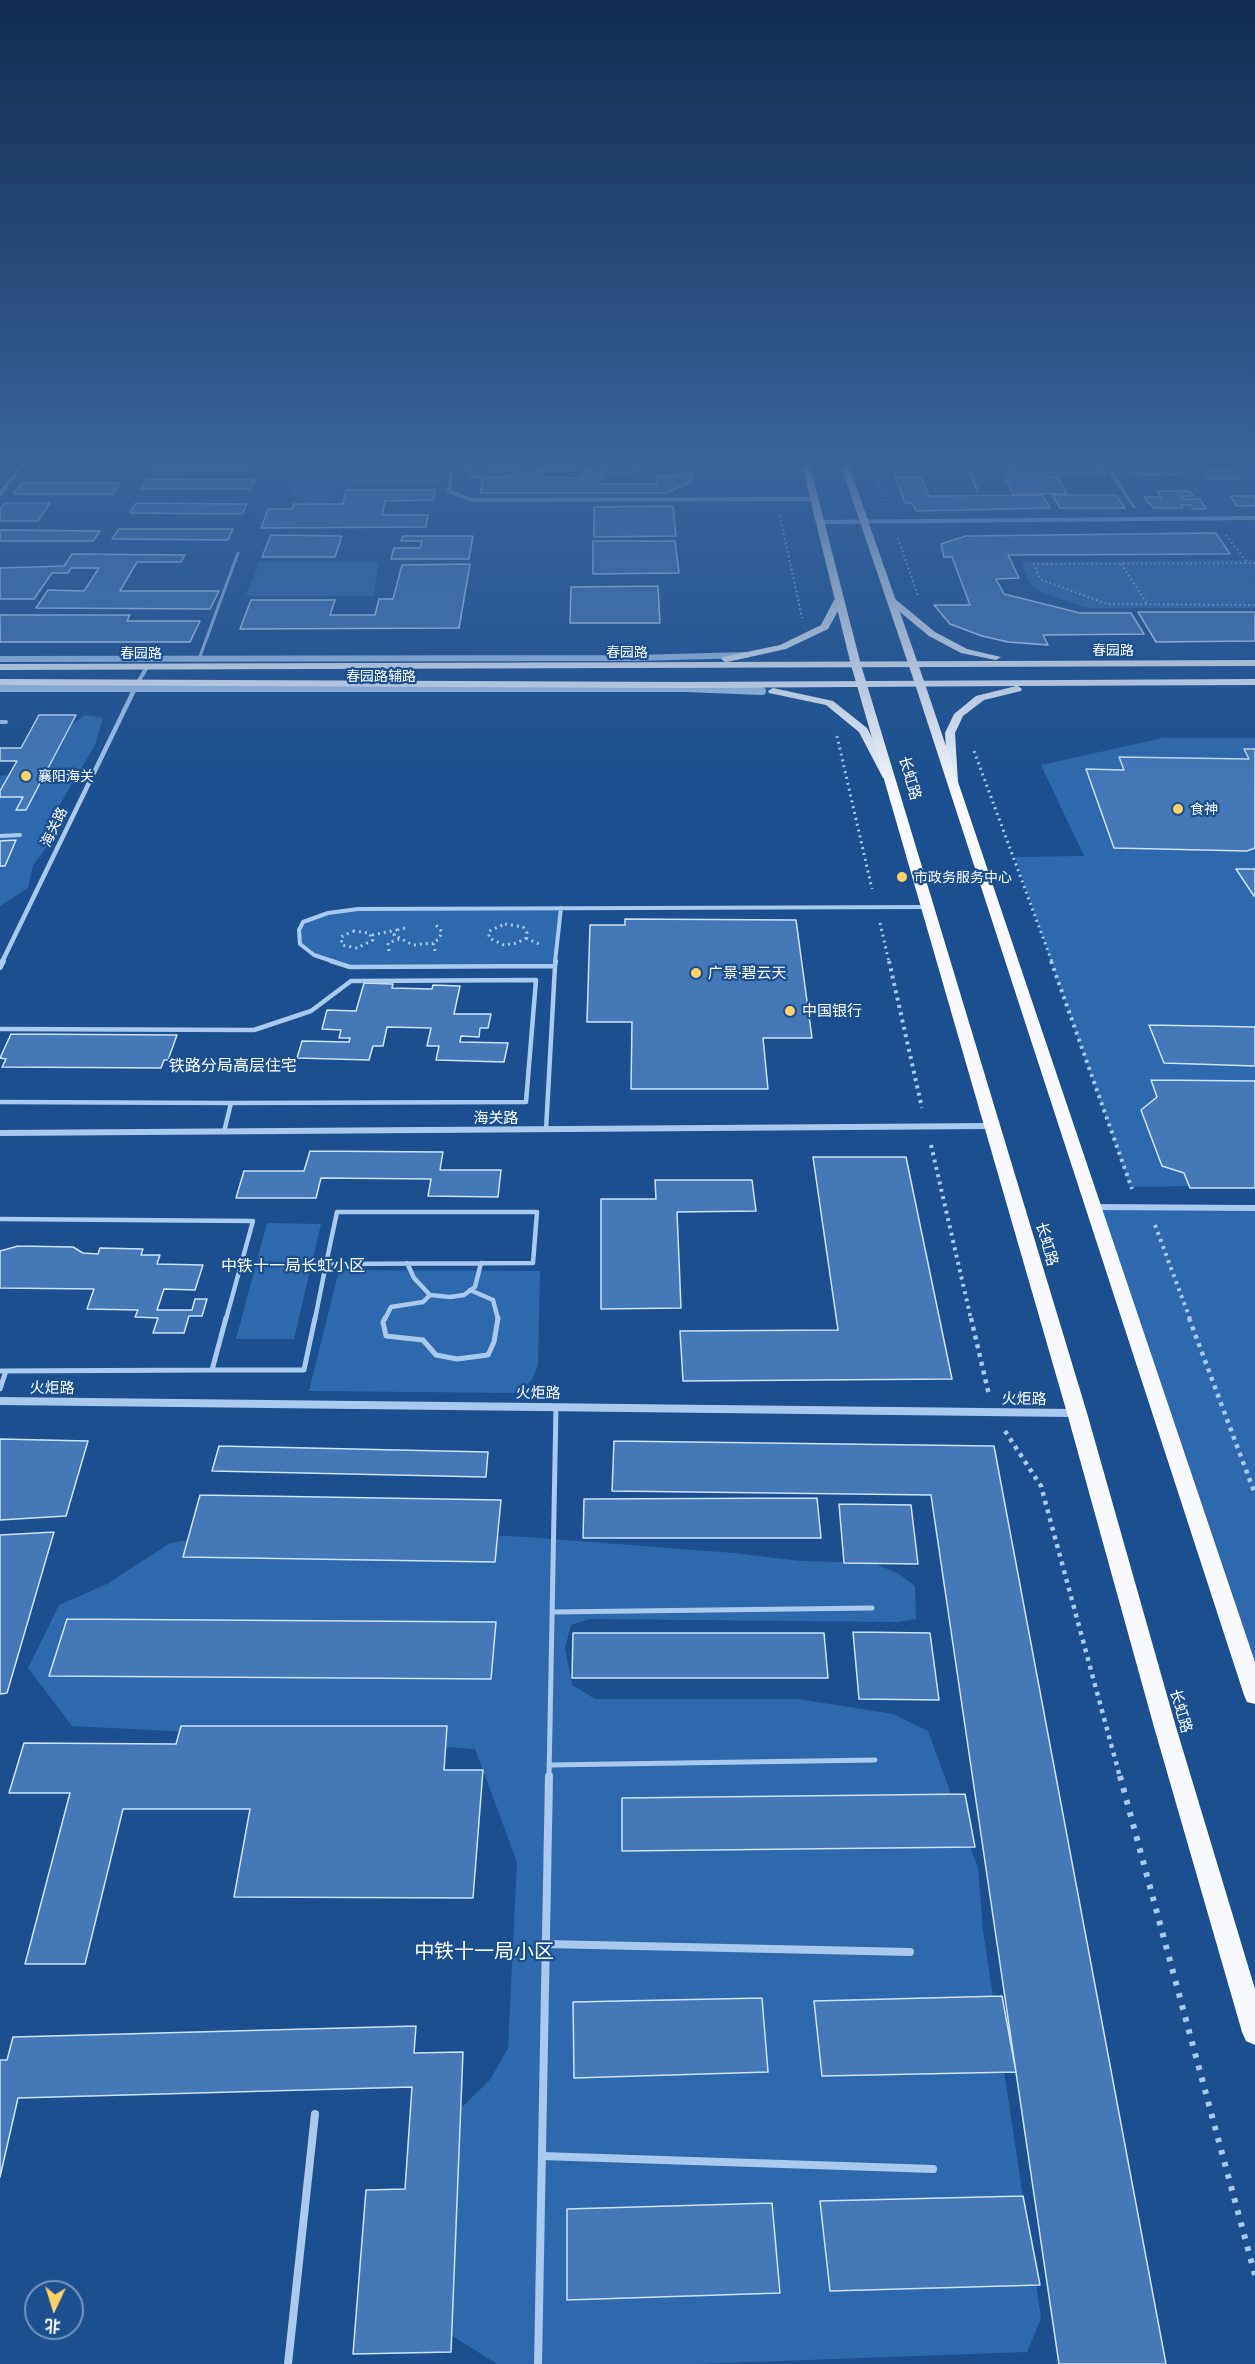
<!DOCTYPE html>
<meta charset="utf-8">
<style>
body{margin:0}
#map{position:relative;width:1255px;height:2364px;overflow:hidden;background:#1b4f8f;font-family:Commissioner,"Noto Sans SC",sans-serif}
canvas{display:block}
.north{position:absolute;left:24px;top:2280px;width:60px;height:60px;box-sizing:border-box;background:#1b4f8f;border:2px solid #7695bc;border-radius:50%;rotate:184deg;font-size:16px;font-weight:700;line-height:24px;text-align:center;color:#fff}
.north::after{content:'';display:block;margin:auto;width:21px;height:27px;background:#ffd166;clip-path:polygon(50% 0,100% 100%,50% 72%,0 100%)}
</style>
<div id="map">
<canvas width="1255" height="2364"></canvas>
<div class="north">北</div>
</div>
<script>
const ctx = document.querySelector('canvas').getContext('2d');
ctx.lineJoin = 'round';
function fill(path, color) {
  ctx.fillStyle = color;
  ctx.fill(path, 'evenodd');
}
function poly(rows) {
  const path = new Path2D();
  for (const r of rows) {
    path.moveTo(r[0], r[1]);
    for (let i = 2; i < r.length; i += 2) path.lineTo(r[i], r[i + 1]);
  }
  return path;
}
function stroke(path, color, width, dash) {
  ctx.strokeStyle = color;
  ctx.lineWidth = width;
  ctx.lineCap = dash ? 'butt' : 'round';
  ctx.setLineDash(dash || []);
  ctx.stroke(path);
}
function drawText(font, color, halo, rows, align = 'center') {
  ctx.font = font + ' Commissioner,"Noto Sans SC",sans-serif';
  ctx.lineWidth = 4.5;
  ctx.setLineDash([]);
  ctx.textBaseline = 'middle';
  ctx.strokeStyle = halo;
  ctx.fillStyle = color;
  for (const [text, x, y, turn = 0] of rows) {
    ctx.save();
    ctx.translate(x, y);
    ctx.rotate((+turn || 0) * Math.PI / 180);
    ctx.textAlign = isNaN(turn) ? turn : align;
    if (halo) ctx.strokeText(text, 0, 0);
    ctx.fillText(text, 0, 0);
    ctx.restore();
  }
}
fill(poly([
 [282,466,389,468,440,474,437,484,345,486,330,490,338,495,330,502,308,503,293,496,293,486,302,483,280,469],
 [1255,560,1255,608,1088,608,1041,592,1030,584,1022,562],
 [259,562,379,562,373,596,246,596],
 [85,715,103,718,95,745,57,809,54,838,33,865,28,888,0,906,0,776,25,774,55,737],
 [1163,738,1255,738,1255,1185,1130,1187,1015,857,1084,856,1041,765],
 [561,908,555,966,350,967,314,955,300,944,299,930,303,922,328,913,358,909],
 [1093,1207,1255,1208,1255,1695],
 [267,1223,321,1224,294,1339,236,1339],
 [339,1270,540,1271,538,1365,532,1380,518,1393,309,1391],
 [279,1526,527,1537,734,1553,800,1561,874,1563,899,1574,915,1586,916,1619,898,1622,590,1619,571,1625,565,1648,572,1685,595,1699,798,1699,893,1714,928,1731,978,1868,983,1930,1041,2318,1027,2352,697,2364,497,2364,405,2306,461,2108,490,2080,508,2048,517,1862,475,1749,387,1742,72,1726,28,1668,59,1605,107,1584,170,1543]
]), '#2e69ad');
const building = poly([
 [147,466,254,466,252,469,145,469,147,466],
 [469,466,519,466,510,477,469,477,472,470,466,470,469,466],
 [540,466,576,466,590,467,588,471,584,471,582,478,541,477,543,471,538,471,540,466],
 [608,466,691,466,692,481,667,493,480,493,485,469,608,469,608,466],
 [635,466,680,466,680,476,657,476,657,484,600,484,601,474,634,474,635,466],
 [1010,466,1039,466,1045,477,1058,477,1067,494,1013,494,1004,475,1013,471,1010,466],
 [1048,466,1101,466,1106,474,1053,474,1048,466],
 [1122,466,1140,468,1139,466,1176,466,1182,475,1169,475,1167,472,1158,472,1160,475,1131,474,1122,466],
 [1204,470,1235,470,1241,479,1210,479,1204,470],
 [895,477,921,477,929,496,1042,495,1050,508,916,511,912,503,905,503,895,477],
 [147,479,255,480,250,489,141,489,147,479],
 [22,483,120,483,113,494,13,494,22,483],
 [346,490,435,490,433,500,385,501,382,515,428,515,426,527,261,528,268,509,292,509,293,504,343,504,346,490],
 [1157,491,1190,491,1193,496,1181,496,1183,499,1200,499,1206,509,1193,509,1191,505,1181,505,1183,508,1153,508,1144,497,1158,497,1162,500,1157,491],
 [1052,495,1116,495,1125,508,1060,508,1052,495],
 [1230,496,1255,496,1255,506,1237,506,1230,496],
 [5,503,50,503,38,521,0,521,0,510,5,503],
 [136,503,247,504,242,514,130,513,136,503],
 [673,506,676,536,594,537,594,507,673,506],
 [119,529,233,529,228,540,112,539,119,529],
 [0,530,100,531,93,541,0,541,0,530],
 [1216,533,1230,554,1008,555,1019,578,996,579,1004,594,1080,613,1131,613,1144,634,1043,635,1048,645,1008,642,982,636,950,624,934,605,970,605,952,557,944,557,941,544,966,536,1216,533],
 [271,535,342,536,335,557,262,557,271,535],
 [403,536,473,536,469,559,391,559,394,548,420,548,422,541,401,541,403,536],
 [593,541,675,541,679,573,593,574,593,541],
 [72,554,185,555,181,562,137,562,120,591,219,591,210,609,36,608,48,590,84,591,99,568,71,568,68,573,52,573,34,599,0,599,0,568,64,566,72,554],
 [470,564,459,628,240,629,251,600,335,600,330,615,375,615,379,599,393,599,402,565,470,564],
 [658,586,660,623,570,623,571,587,658,586],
 [1138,612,1255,612,1255,641,1156,642,1138,612],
 [0,615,130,615,127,621,200,621,190,642,0,642,0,615],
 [39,715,76,715,26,810,16,810,23,797,0,797,0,791,17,761,0,761,0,748,21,748,39,715],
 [1244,749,1255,749,1255,848,1247,851,1114,848,1086,769,1124,770,1119,757,1249,759,1244,749],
 [16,840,5,866,0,866,0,841,16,840],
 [1236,869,1255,869,1255,896,1254,896,1236,869],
 [625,919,796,920,812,1038,763,1038,768,1089,631,1089,632,1022,587,1022,590,925,625,925,625,919],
 [364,983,393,984,392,988,432,989,433,985,460,986,454,1014,491,1014,488,1028,480,1028,479,1037,461,1036,460,1042,508,1043,504,1062,436,1060,439,1046,427,1046,431,1028,387,1027,383,1046,373,1046,369,1060,297,1058,302,1041,349,1042,350,1038,339,1038,341,1030,322,1029,327,1010,356,1011,364,983],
 [1149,1025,1255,1027,1255,1066,1164,1063,1149,1025],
 [11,1034,177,1035,168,1060,164,1060,161,1068,2,1067,6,1059,0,1058,11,1034],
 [1151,1080,1255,1081,1255,1188,1190,1188,1184,1173,1162,1166,1141,1110,1157,1097,1151,1080],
 [310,1151,443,1152,440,1170,501,1170,498,1197,428,1196,431,1179,321,1178,316,1198,236,1198,244,1171,304,1171,310,1151],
 [813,1157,906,1157,952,1379,683,1381,680,1331,838,1330,813,1157],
 [655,1180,752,1180,756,1211,677,1212,681,1308,601,1309,601,1199,656,1199,655,1180],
 [18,1246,73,1247,83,1253,98,1254,100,1248,143,1249,141,1255,160,1255,157,1264,203,1265,195,1290,164,1289,157,1310,192,1310,195,1299,207,1299,202,1316,189,1316,184,1333,153,1333,158,1318,135,1317,138,1310,87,1309,94,1289,0,1288,0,1251,18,1246],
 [0,1439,88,1441,66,1516,0,1520,0,1439],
 [614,1441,994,1446,1166,2364,1059,2364,931,1495,612,1491,614,1441],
 [219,1446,488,1452,486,1477,212,1471,219,1446],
 [200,1495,501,1500,495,1562,183,1557,200,1495],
 [817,1498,821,1538,583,1538,584,1499,817,1498],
 [839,1504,911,1505,918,1564,844,1563,839,1504],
 [54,1532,7,1693,0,1694,0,1535,54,1532],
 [67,1619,496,1622,491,1679,49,1676,67,1619],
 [853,1632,930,1633,939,1700,859,1699,853,1632],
 [573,1633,824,1633,828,1678,572,1678,573,1633],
 [181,1726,447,1726,444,1770,483,1770,473,1898,234,1897,250,1809,123,1809,85,1964,25,1964,70,1793,9,1793,24,1743,176,1744,181,1726],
 [965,1794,975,1847,622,1851,622,1798,965,1794],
 [1002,1996,1016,2072,822,2076,814,2001,1002,1996],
 [762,1998,768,2072,574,2078,573,2002,762,1998],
 [416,2026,414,2053,463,2052,451,2352,353,2354,366,2190,405,2189,412,2087,18,2098,0,2177,0,2060,7,2060,13,2037,416,2026],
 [1023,2196,1040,2285,830,2291,820,2201,1023,2196],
 [772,2203,780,2293,567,2300,567,2209,772,2203]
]);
fill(building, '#4478b7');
stroke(building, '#cfe3fa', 1.5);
stroke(poly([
 [769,466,773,483],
 [871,466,887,506],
 [780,516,802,618],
 [1226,535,1247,562],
 [898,538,918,596],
 [1255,563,1034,564,1040,579,1107,604,1255,605],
 [1121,564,1148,605]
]), '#a9c9ee', 2, [1.5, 3]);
stroke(poly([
 [837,736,872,889],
 [974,751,1052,962],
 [880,923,889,962],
 [505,924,523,927,527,933,526,938,517,943,504,945,489,938,489,931,505,924],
 [405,928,398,930,394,935,413,945,433,943],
 [353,931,369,933,373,940,357,948,342,945,341,937,353,931],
 [372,935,397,930],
 [526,938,541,945],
 [389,951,388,943,399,939],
 [435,951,433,943,439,939,442,932,436,925]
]), '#a9c9ee', 3, [2, 4]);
stroke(poly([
 [889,961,922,1108],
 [1051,961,1132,1189],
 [931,1145,971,1319],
 [1155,1225,1190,1319]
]), '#a9c9ee', 4, [3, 4.5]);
stroke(poly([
 [971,1318,989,1395],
 [1189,1318,1255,1494],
 [1005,1431,1041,1486,1120,1777]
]), '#a9c9ee', 4.5, [4, 5]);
stroke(poly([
 [1120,1776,1255,2275]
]), '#a9c9ee', 6, [4.5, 8]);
stroke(poly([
 [967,466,978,491],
 [1107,466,1134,507],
 [199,659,238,553]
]), '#a9c9ee', 3);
stroke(poly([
 [0,722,6,722],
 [0,836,20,835],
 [335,962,314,955,300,944,299,930,303,922,328,913,358,909,925,907],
 [555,962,561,908]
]), '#a9c9ee', 4);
stroke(poly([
 [331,961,350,967,555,966,546,1130],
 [555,966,556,961],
 [0,1029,254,1030,311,1011,351,981,536,980,526,1102,231,1103,224,1132],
 [0,1102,231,1103],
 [337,1212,537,1212,533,1263,326,1264,337,1212],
 [0,1219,253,1221,226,1319],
 [407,1263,414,1278,430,1295,450,1297,464,1295,475,1287,481,1263],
 [470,1290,493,1300,498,1319],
 [315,1319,326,1264],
 [385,1319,391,1307,423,1302,430,1295]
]), '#a9c9ee', 4.5);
stroke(poly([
 [385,1318,383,1322,386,1336,423,1340,436,1355,457,1359,488,1355,494,1342,498,1318],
 [212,1370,304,1370,315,1318],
 [0,1371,212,1370,226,1318],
 [0,1389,6,1371],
 [552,1612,872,1608],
 [549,1765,875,1760],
 [549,1777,556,1407]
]), '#a9c9ee', 5);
stroke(poly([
 [546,1944,910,1952],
 [542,2156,933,2169],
 [288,2364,315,2114],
 [538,2364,549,1776]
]), '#a9c9ee', 8);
stroke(poly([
 [452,466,449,491,472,500,814,499],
 [0,494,22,466],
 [819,522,1255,518],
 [137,684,147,667]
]), '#a9c9ee', 4);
stroke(poly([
 [2,962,138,682]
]), '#a9c9ee', 4.5);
stroke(poly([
 [0,967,3,961],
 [0,1133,992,1126],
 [1094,1207,1255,1208]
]), '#a9c9ee', 6);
stroke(poly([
 [0,1401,1073,1413]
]), '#a9c9ee', 8);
stroke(poly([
 [0,659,635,658,746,655]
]), '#a9c9ee', 6);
stroke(poly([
 [0,688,686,688,762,691]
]), '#a9c9ee', 8);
fill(poly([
 [839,597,844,600,828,629,786,649,727,662,1255,660,1255,666,0,670,0,664,725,662,721,659,723,657,780,645,821,625,834,600,839,597],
 [889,599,895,599,935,632,967,649,1001,657,996,660,961,653,929,636,889,603,889,599],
 [0,679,686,682,1255,679,1255,685,1018,686,1022,689,1021,691,984,700,963,716,955,733,958,782,953,785,948,782,945,733,954,714,976,696,1016,686,686,688,0,685,0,679],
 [773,688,833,701,867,728,892,776,891,778,883,778,859,732,826,705,769,693,768,691,773,688]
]), '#f0f6ff');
fill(poly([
 [802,466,810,466,861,665,1087,1413,1176,1727,1255,1989,1255,2045,1246,2041,1242,2032,1154,1727,1067,1413,851,665,802,466],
 [841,466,849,466,925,684,1255,1662,1255,1704,1247,1702,1244,1695,915,684,841,466]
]), '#f8faff');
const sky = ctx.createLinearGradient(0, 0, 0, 797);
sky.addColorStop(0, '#0f2b4f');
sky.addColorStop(0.58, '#39639b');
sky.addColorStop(1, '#39639b00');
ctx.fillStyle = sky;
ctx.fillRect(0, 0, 1255, 797);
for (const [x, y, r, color] of [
 [26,776,6,"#ffd166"],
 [1178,809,6,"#ffd166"],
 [902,877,6,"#ffd166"],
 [696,973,6,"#ffd166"],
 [790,1011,6,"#ffd166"]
]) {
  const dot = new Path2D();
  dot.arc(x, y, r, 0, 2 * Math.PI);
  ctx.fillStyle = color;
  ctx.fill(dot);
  stroke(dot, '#1b4f8f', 2);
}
drawText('14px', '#fff', '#1b4f8f', [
 ["春园路",1113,650],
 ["春园路",627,652],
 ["春园路",141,653],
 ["春园路辅路",381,676],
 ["海关路",54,827,-64]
]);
drawText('14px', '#fff', '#1b4f8f', [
 ["襄阳海关",38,776],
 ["食神",1190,809],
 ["市政务服务中心",914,877]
], 'left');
drawText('15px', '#fff', '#1b4f8f', [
 ["长虹路",910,778,74],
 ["海关路",496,1118],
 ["长虹路",1047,1244,74],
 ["火炬路",52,1388,1],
 ["火炬路",538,1393,1],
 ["火炬路",1024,1399,1],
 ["长虹路",1181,1711,74]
]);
drawText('15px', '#fff', '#1b4f8f', [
 ["广景·碧云天",708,973],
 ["中国银行",802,1011]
], 'left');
drawText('16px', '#fff', '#1b4f8f', [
 ["铁路分局高层住宅",233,1066],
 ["中铁十一局长虹小区",293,1266]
]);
drawText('20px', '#fff', '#1b4f8f', [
 ["中铁十一局小区",484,1951]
]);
</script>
